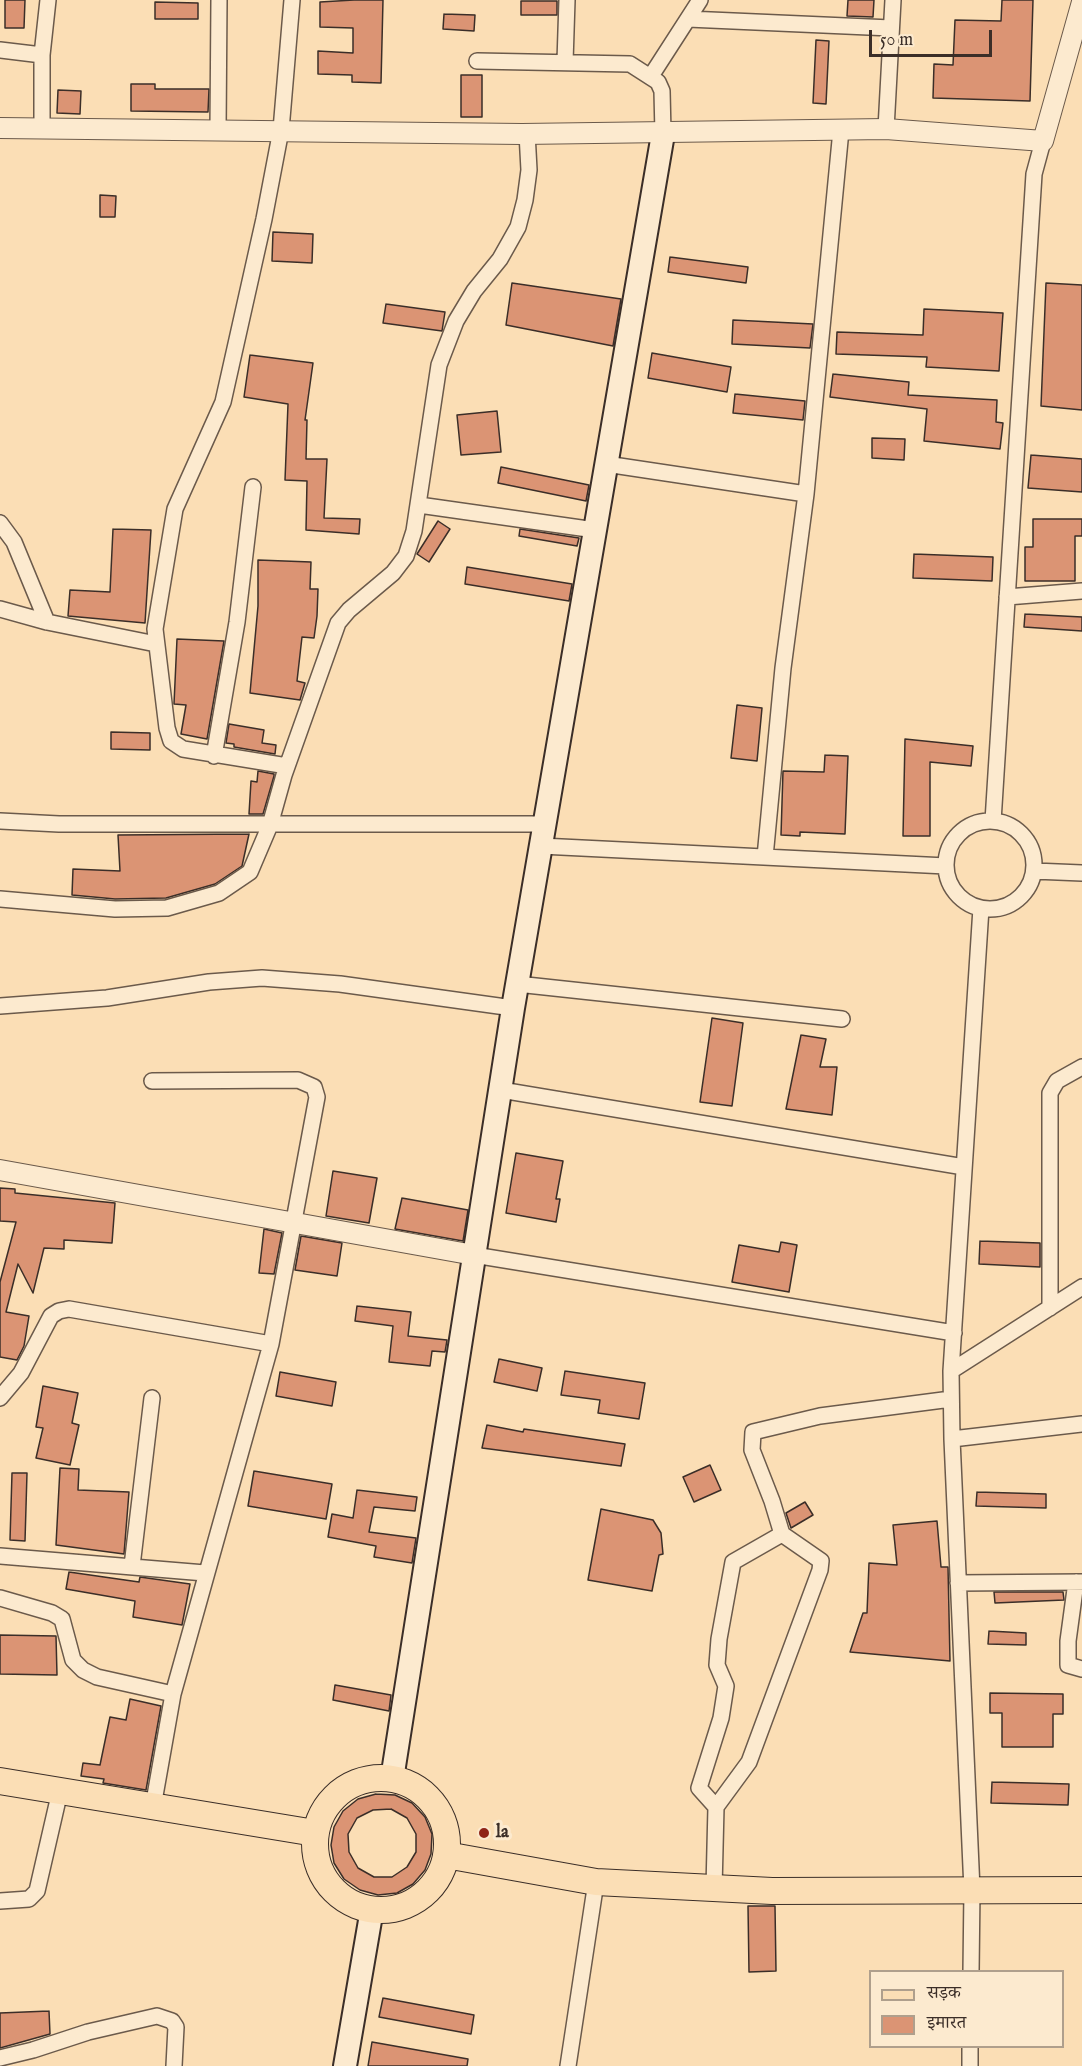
<!DOCTYPE html>
<meta charset="utf-8">
<style>
body{margin:0}
#map{position:relative;width:1082px;height:2066px;overflow:hidden;background:#fbdeb5;font-family:"IM FELL English","Noto Serif Devanagari",serif}
canvas{display:block}
.legend{position:absolute;left:869px;top:1970px;width:195px;height:78px;box-sizing:border-box;background:#fceacf;border:2px solid #af9f8c;margin:0;padding:8px 10px;list-style:none;font-size:18px;color:#3b2e28}
.legend li{display:flex;align-items:center;gap:12px;height:30px}
.legend b{width:30px;border:2px solid #af9f8c}
.scale{position:absolute;left:869px;top:30px;width:123px;height:27px;box-sizing:border-box;border:3px solid #3b2e28;border-top:0;padding-left:8px;font-size:18px;line-height:21px;white-space:nowrap;color:#3b2e28;-webkit-text-stroke:4px #fceacf;paint-order:stroke}
</style>
<div id="map">
<canvas width="1082" height="2066"></canvas>
<ul class="legend">
<li><b style="height:8px;background:#fbdeb5"></b>सड़क</li>
<li><b style="height:16px;background:#db9474"></b>इमारत</li>
</ul>
<div class="scale">50 m</div>
</div>
<script>
const ctx = document.querySelector('canvas').getContext('2d');
ctx.lineJoin = 'round';
function fill(path, color) {
  ctx.fillStyle = color;
  ctx.fill(path, 'evenodd');
}
function poly(rows) {
  const path = new Path2D();
  for (const r of rows) {
    if (r.length === 3) {
      path.moveTo(r[0] + r[2], r[1]);
      path.arc(r[0], r[1], r[2], 0, 2 * Math.PI);
      continue;
    }
    path.moveTo(r[0], r[1]);
    for (let i = 2; i < r.length; i += 2) path.lineTo(r[i], r[i + 1]);
  }
  return path;
}
function stroke(path, color, width, dash) {
  ctx.strokeStyle = color;
  ctx.lineWidth = width;
  ctx.lineCap = dash ? 'butt' : 'round';
  ctx.setLineDash(dash || []);
  ctx.stroke(path);
}
function drawText(font, color, halo, rows, align = 'center') {
  ctx.font = font + ' "IM FELL English",serif';
  ctx.lineWidth = 6;
  ctx.setLineDash([]);
  ctx.textBaseline = 'middle';
  ctx.strokeStyle = halo;
  ctx.fillStyle = color;
  for (const [text, x, y, turn = 0] of rows) {
    ctx.save();
    ctx.translate(x, y);
    ctx.rotate((+turn || 0) * Math.PI / 180);
    ctx.textAlign = isNaN(turn) ? turn : align;
    if (halo) ctx.strokeText(text, 0, 0);
    ctx.fillText(text, 0, 0);
    ctx.restore();
  }
}
const building = poly([
 [5,0,25,0,24,28,5,28,5,0],
 [354,0,383,0,381,83,352,82,352,75,318,74,318,51,353,53,353,28,320,27,320,2,354,0],
 [848,0,874,0,873,17,847,16,848,0],
 [1002,0,1033,0,1030,101,933,98,934,64,953,65,955,20,1001,21,1002,0],
 [521,1,557,1,557,15,521,15,521,1],
 [155,2,198,3,198,19,155,19,155,2],
 [444,14,475,15,474,31,443,29,444,14],
 [816,40,829,41,826,104,813,103,816,40],
 [461,75,482,75,482,117,461,117,461,75],
 [131,84,155,84,155,89,209,89,208,112,131,111,131,84],
 [58,90,81,91,80,114,57,113,58,90],
 [100,195,116,196,115,217,100,217,100,195],
 [273,232,313,234,312,263,272,261,273,232],
 [670,257,748,267,746,283,668,272,670,257],
 [512,283,621,299,613,346,506,325,512,283],
 [1046,283,1082,285,1082,410,1041,406,1046,283],
 [386,304,445,312,442,331,383,323,386,304],
 [924,309,1003,313,999,371,926,367,927,357,836,354,837,332,923,335,924,309],
 [733,320,813,324,810,348,732,344,733,320],
 [652,353,731,367,727,392,648,378,652,353],
 [250,355,313,363,305,420,307,420,306,459,327,459,324,518,360,519,359,534,306,530,307,481,285,480,288,404,244,397,250,355],
 [833,374,909,382,908,395,997,400,996,422,1003,423,1000,449,924,441,927,409,830,397,833,374],
 [735,394,805,401,803,420,733,413,735,394],
 [497,411,501,452,461,455,457,415,497,411],
 [872,438,905,439,904,460,872,458,872,438],
 [1031,455,1082,459,1082,492,1028,488,1031,455],
 [501,467,589,485,586,501,498,483,501,467],
 [1033,519,1082,519,1082,536,1075,536,1075,581,1025,581,1025,547,1033,547,1033,519],
 [438,521,450,529,429,562,417,554,438,521],
 [113,529,151,530,145,623,68,616,70,590,110,592,113,529],
 [520,529,579,538,577,546,519,536,520,529],
 [914,554,993,557,992,581,913,578,914,554],
 [258,560,311,562,310,589,318,589,317,616,314,638,302,637,297,681,305,683,300,700,250,693,258,606,258,560],
 [467,567,572,584,569,601,465,584,467,567],
 [1025,614,1082,617,1082,631,1024,627,1025,614],
 [177,639,224,641,207,739,181,734,186,705,174,704,177,639],
 [737,705,762,708,757,761,731,758,737,705],
 [229,724,264,730,262,743,276,745,275,754,234,747,234,744,226,743,229,724],
 [111,732,150,733,150,750,111,749,111,732],
 [905,739,973,746,971,766,930,762,930,836,903,836,905,739],
 [825,755,848,756,845,834,800,832,800,836,781,835,783,771,824,772,825,755],
 [258,771,274,774,274,776,263,814,249,814,251,781,257,782,258,771],
 [249,834,242,866,215,884,166,898,115,899,72,895,73,869,120,871,118,835,249,834],
 [712,1018,743,1023,732,1106,700,1102,712,1018],
 [801,1035,826,1039,820,1067,837,1067,832,1115,786,1109,801,1035],
 [516,1153,563,1161,556,1199,560,1199,556,1222,506,1213,516,1153],
 [333,1171,377,1178,369,1223,326,1216,333,1171],
 [0,1188,15,1189,15,1193,115,1203,112,1243,64,1240,64,1249,44,1248,33,1293,18,1264,6,1312,29,1316,24,1346,17,1360,0,1357,0,1282,16,1222,0,1221,0,1188],
 [402,1198,468,1210,463,1241,395,1229,402,1198],
 [264,1229,282,1233,274,1274,259,1273,264,1229],
 [301,1236,342,1243,337,1276,295,1270,301,1236],
 [980,1241,1040,1243,1040,1267,979,1264,980,1241],
 [781,1242,797,1245,789,1292,732,1282,739,1245,779,1252,781,1242],
 [357,1306,411,1312,408,1336,447,1340,445,1352,432,1351,430,1366,389,1362,393,1326,355,1321,357,1306],
 [499,1359,542,1368,537,1391,494,1382,499,1359],
 [565,1371,645,1383,639,1419,598,1413,600,1400,561,1395,565,1371],
 [280,1372,336,1382,332,1406,276,1396,280,1372],
 [43,1386,78,1393,72,1423,79,1425,70,1465,36,1458,43,1428,36,1427,43,1386],
 [487,1425,523,1432,524,1429,625,1444,621,1466,482,1448,487,1425],
 [710,1465,721,1490,694,1502,683,1477,710,1465],
 [60,1468,79,1469,78,1490,129,1492,124,1554,56,1545,60,1468],
 [254,1471,332,1484,326,1519,248,1506,254,1471],
 [12,1473,27,1473,25,1541,10,1540,12,1473],
 [357,1490,417,1497,415,1511,374,1507,369,1532,416,1538,412,1563,374,1557,376,1546,328,1537,332,1514,353,1518,357,1490],
 [977,1492,1046,1494,1046,1508,976,1506,977,1492],
 [805,1502,813,1515,791,1528,786,1513,805,1502],
 [601,1509,653,1520,661,1533,663,1554,659,1555,652,1591,588,1580,601,1509],
 [937,1521,941,1567,948,1567,950,1661,850,1652,863,1613,867,1613,869,1563,897,1565,893,1525,937,1521],
 [69,1572,139,1582,140,1577,190,1584,182,1625,133,1617,135,1601,66,1589,69,1572],
 [994,1592,1063,1592,1064,1600,995,1603,994,1592],
 [989,1631,1026,1633,1026,1645,988,1644,989,1631],
 [0,1635,56,1636,57,1675,0,1674,0,1635],
 [335,1685,391,1695,389,1711,333,1700,335,1685],
 [990,1693,1063,1694,1063,1714,1053,1714,1053,1747,1002,1747,1002,1713,990,1713,990,1693],
 [130,1699,161,1706,146,1790,103,1783,104,1779,81,1776,83,1763,100,1765,110,1717,126,1720,130,1699],
 [992,1782,1069,1784,1068,1805,991,1803,992,1782],
 [376,1794,395,1795,412,1803,425,1817,432,1834,431,1854,425,1870,413,1884,397,1893,378,1895,360,1890,344,1879,334,1863,331,1845,334,1827,343,1811,358,1799,376,1794],
 [391,1809,407,1818,416,1834,416,1852,407,1867,392,1877,374,1877,358,1868,349,1852,348,1834,357,1818,373,1810,391,1809],
 [748,1906,775,1906,776,1971,749,1972,748,1906],
 [383,1998,474,2015,471,2034,379,2017,383,1998],
 [49,2011,50,2034,0,2048,0,2013,49,2011],
 [372,2042,468,2059,467,2066,368,2066,372,2042]
]);
fill(building, '#db9474');
stroke(building, '#3b2e28', 1.5);
const minor = poly([
 [688,19,891,28],
 [0,50,42,55],
 [477,61,630,64,658,82,662,91,663,134],
 [565,62,567,0],
 [651,76,700,0],
 [42,128,42,55,48,0],
 [886,129,893,0],
 [218,130,219,0],
 [606,464,806,494],
 [419,505,595,530],
 [0,523,14,542,47,622],
 [1007,597,1082,591],
 [0,609,47,622,156,644],
 [214,756,237,622,253,487],
 [287,766,183,749,171,741,167,728,155,629,175,509,223,402,264,219,281,130,292,0],
 [0,821,59,824,545,824],
 [993,821,1034,174,1043,141],
 [990,865,44],
 [541,846,946,866],
 [765,857,783,668,806,494,841,130],
 [1034,871,1082,873],
 [0,899,115,909,167,908,219,893,250,872,270,825,284,775,338,623,349,610,393,573,406,556,414,531,439,365,456,321,474,291,500,259,518,227,525,200,529,170,527,133],
 [517,984,842,1019],
 [0,1006,107,998,209,982,262,978,340,984,513,1008],
 [152,1081,298,1080,314,1087,317,1097,271,1344,173,1694,153,1807],
 [501,1090,964,1167],
 [474,1255,954,1333],
 [1050,1308,1050,1093,1057,1081,1082,1067],
 [951,1371,1082,1287],
 [0,1398,21,1373,51,1316,59,1311,69,1309,271,1344],
 [952,1439,1082,1424],
 [0,1556,205,1573],
 [132,1566,152,1398],
 [1076,1582,1068,1641,1068,1665,1082,1669],
 [958,1583,1082,1582],
 [0,1598,52,1613,62,1619,73,1660,83,1670,97,1677,173,1694],
 [716,1807,699,1788,721,1718,726,1686,717,1665,719,1639,733,1562,782,1534],
 [714,1888,716,1807,749,1762,820,1570,821,1561,782,1534,772,1501,752,1450,753,1432,820,1416,951,1399],
 [0,1901,29,1899,37,1891,60,1791],
 [971,1972,972,1890,952,1439,951,1371,981,908],
 [0,2058,33,2050,88,2032,157,2016,172,2021,176,2027,174,2066],
 [568,2066,596,1882],
 [970,2066,970,2046]
]);
const tertiary = poly([
 [0,128,522,134,886,129,1043,141,1082,2],
 [0,1170,474,1255]
]);
const secondary = poly([
 [392,1779,513,1008,663,134],
 [345,2066,372,1909]
]);
const primary = poly([
 [381,1844,66],
 [0,1781,315,1833],
 [446,1855,596,1882,772,1891,1082,1890]
]);
stroke(minor, '#6b5a4b', 18);
stroke(tertiary, '#6b5a4b', 22);
stroke(secondary, '#3b2e28', 26);
stroke(primary, '#3b2e28', 28);
stroke(minor, '#fceacf', 15);
stroke(tertiary, '#fceacf', 20);
stroke(secondary, '#fceacf', 22);
stroke(primary, '#fbdeb5', 26);
for (const [x, y, r, color] of [
 [484,1833,6,"#8f2418"]
]) {
  const dot = new Path2D();
  dot.arc(x, y, r, 0, 2 * Math.PI);
  ctx.fillStyle = color;
  ctx.fill(dot);
  stroke(dot, '#fceacf', 2);
}
drawText('bold 18px', '#3b2e28', '#fceacf', [
 ["la",496,1833]
], 'left');
</script>
